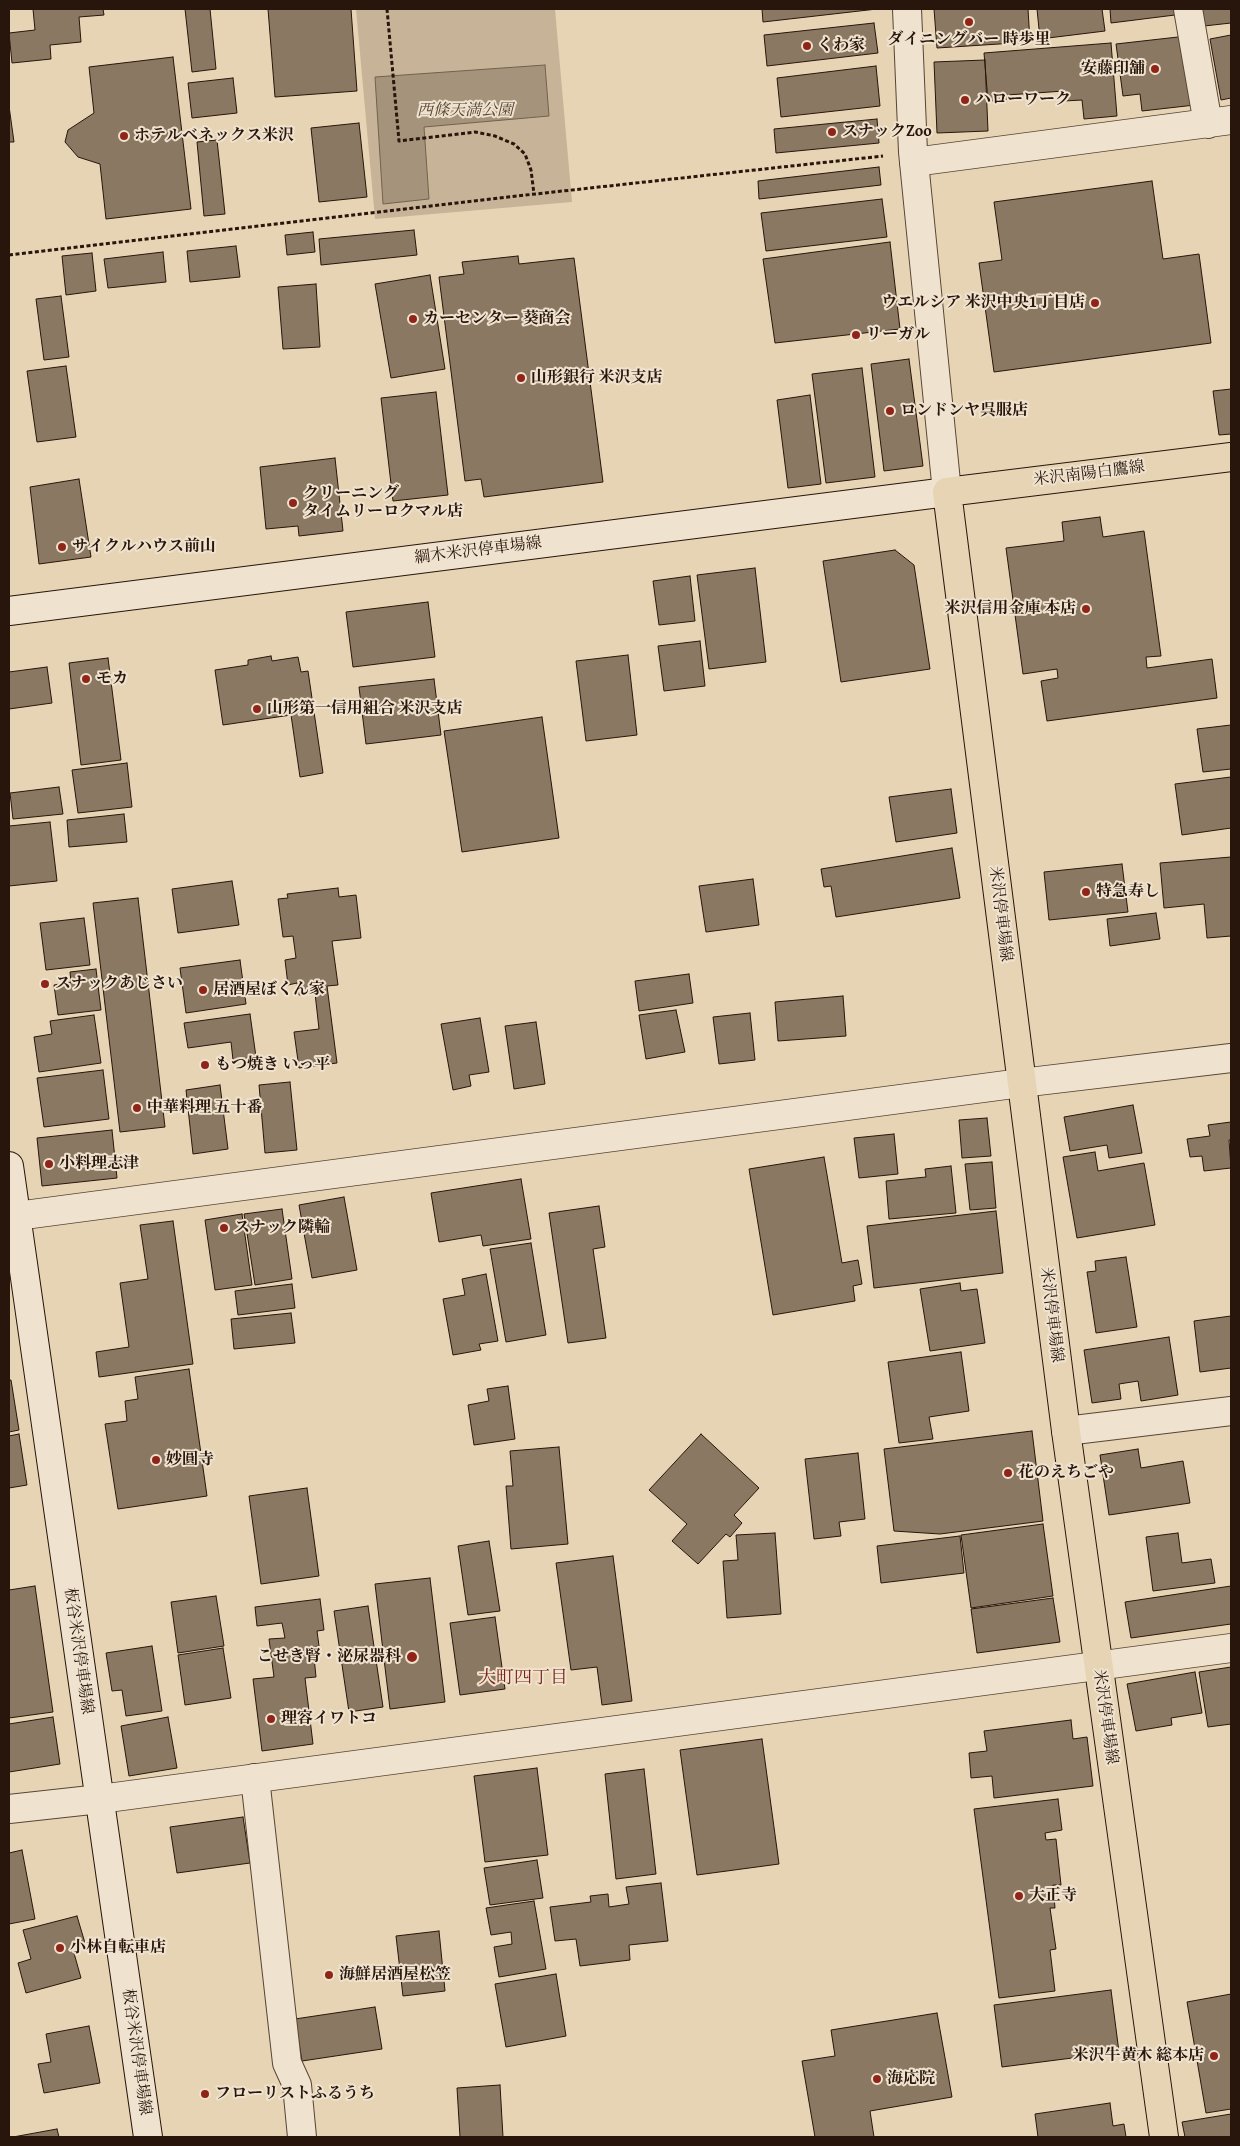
<!DOCTYPE html>
<meta charset="utf-8">
<style>
body{margin:0}
#map{position:relative;width:1240px;height:2146px;overflow:hidden;background:#e7d4b5;font-family:"Gentium Book Plus",serif}
canvas{display:block}
.frame{position:absolute;inset:0;border:10px solid #28150b;pointer-events:none}
</style>
<div id="map">
<canvas width="1240" height="2146"></canvas>
<div class="frame"></div>
</div>
<script>
const ctx = document.querySelector('canvas').getContext('2d');
ctx.lineJoin = 'round';
function fill(path, color) {
  ctx.fillStyle = color;
  ctx.fill(path, 'evenodd');
}
function poly(rows) {
  const path = new Path2D();
  for (const r of rows) {
    path.moveTo(r[0], r[1]);
    for (let i = 2; i < r.length; i += 2) path.lineTo(r[i], r[i + 1]);
  }
  return path;
}
function stroke(path, color, width, dash) {
  ctx.strokeStyle = color;
  ctx.lineWidth = width;
  ctx.lineCap = dash ? 'butt' : 'round';
  ctx.setLineDash(dash || []);
  ctx.stroke(path);
}
function drawText(font, color, halo, rows, align = 'center') {
  ctx.font = font + ' "Gentium Book Plus","Noto Serif JP",serif';
  ctx.lineWidth = 4;
  ctx.setLineDash([]);
  ctx.textBaseline = 'middle';
  ctx.strokeStyle = halo;
  ctx.fillStyle = color;
  for (const [text, x, y, turn = 0] of rows) {
    ctx.save();
    ctx.translate(x, y);
    ctx.rotate((+turn || 0) * Math.PI / 180);
    ctx.textAlign = isNaN(turn) ? turn : align;
    if (halo) ctx.strokeText(text, 0, 0);
    ctx.fillText(text, 0, 0);
    ctx.restore();
  }
}
fill(poly([
 [356,9,555,9,572,202,375,219]
]), '#c7b498');
const water = poly([
 [545,65,549,116,424,127,429,199,383,204,375,77,545,65]
]);
fill(water, '#a6937b');
stroke(water, '#74614e', 1);
const building = poly([
 [33,9,103,9,104,15,79,17,81,42,50,45,51,59,12,63,9,33,35,30,33,9],
 [185,9,210,9,216,69,192,72,185,9],
 [268,9,351,9,357,91,275,97,268,9],
 [762,9,877,9,763,22,762,9],
 [934,9,1028,9,1030,42,937,48,934,9],
 [1037,9,1102,9,1105,31,1040,39,1037,9],
 [1110,9,1174,9,1175,15,1111,23,1110,9],
 [1201,9,1231,9,1231,23,1204,26,1201,9],
 [874,23,878,53,767,66,764,35,874,23],
 [1231,35,1231,98,1221,100,1210,39,1231,35],
 [1187,36,1195,105,1142,111,1140,94,1123,96,1116,44,1187,36],
 [1111,43,1117,116,1084,119,1082,100,1064,101,1064,91,1007,95,1006,100,988,101,984,53,1111,43],
 [173,57,191,209,106,219,100,164,78,157,65,142,68,130,94,113,89,67,173,57],
 [985,60,988,131,937,133,934,62,985,60],
 [876,66,880,106,781,117,777,78,876,66],
 [233,78,237,113,192,118,188,83,233,78],
 [9,106,14,142,9,142,9,106],
 [877,119,879,143,776,153,774,129,877,119],
 [359,123,367,197,319,202,311,128,359,123],
 [217,140,225,214,204,216,197,142,217,140],
 [879,167,881,185,759,199,758,181,879,167],
 [1152,181,1163,259,1199,254,1211,343,994,372,979,263,1002,260,994,202,1152,181],
 [882,199,887,237,766,251,761,213,882,199],
 [414,230,417,255,321,265,319,239,414,230],
 [313,232,315,252,287,255,285,235,313,232],
 [890,242,900,329,775,343,763,259,890,242],
 [236,246,240,277,190,282,187,251,236,246],
 [163,252,166,282,108,288,104,259,163,252],
 [92,253,96,291,66,295,62,256,92,253],
 [518,256,519,264,574,258,603,482,484,497,481,479,465,481,439,277,464,274,462,262,518,256],
 [430,275,445,369,391,378,375,284,430,275],
 [316,284,320,347,283,349,278,287,316,284],
 [61,296,69,357,44,360,36,299,61,296],
 [909,359,923,466,884,471,871,364,909,359],
 [66,366,76,437,37,442,27,371,66,366],
 [862,368,875,477,826,483,812,374,862,368],
 [1231,389,1231,434,1219,435,1213,391,1231,389],
 [436,392,448,495,393,501,381,398,436,392],
 [810,395,821,484,788,488,777,400,810,395],
 [335,458,343,531,299,536,298,526,266,529,260,467,335,458],
 [79,479,91,557,39,564,30,487,79,479],
 [1100,517,1103,537,1144,531,1161,656,1146,657,1147,668,1212,659,1217,698,1047,721,1041,681,1058,678,1057,669,1023,674,1006,548,1064,541,1062,522,1100,517],
 [895,550,914,565,930,669,841,682,823,561,895,550],
 [755,568,766,662,709,669,697,575,755,568],
 [690,576,695,621,659,625,653,581,690,576],
 [428,602,435,657,353,667,346,612,428,602],
 [700,641,705,686,664,691,658,646,700,641],
 [628,655,637,735,586,741,576,661,628,655],
 [271,656,272,661,298,657,301,672,308,671,323,773,300,777,291,715,223,725,215,670,248,665,248,660,271,656],
 [108,658,121,760,81,765,69,663,108,658],
 [47,667,52,703,9,709,9,672,47,667],
 [434,679,441,735,366,744,359,687,434,679],
 [542,717,559,838,462,852,444,731,542,717],
 [1231,725,1231,769,1203,772,1197,729,1231,725],
 [127,763,132,807,78,813,72,770,127,763],
 [1231,777,1231,828,1182,835,1175,784,1231,777],
 [59,787,63,814,13,819,10,793,59,787],
 [951,789,957,833,896,842,889,797,951,789],
 [124,814,127,842,69,847,67,820,124,814],
 [50,822,57,881,9,886,9,826,50,822],
 [952,848,960,898,836,917,831,886,824,887,821,869,952,848],
 [1231,857,1231,936,1207,938,1204,904,1164,908,1160,863,1231,857],
 [1122,864,1128,912,1049,920,1044,872,1122,864],
 [753,879,759,925,706,932,699,886,753,879],
 [232,881,239,925,178,933,172,889,232,881],
 [338,888,339,897,356,895,361,938,332,941,338,985,327,986,337,1063,299,1068,294,1032,319,1029,315,993,299,995,297,983,288,985,285,960,296,958,293,936,283,937,278,899,288,898,287,894,338,888],
 [138,898,165,1127,120,1132,93,903,138,898],
 [1156,913,1160,939,1110,946,1107,919,1156,913],
 [84,918,90,965,46,970,40,923,84,918],
 [240,960,246,1004,186,1013,180,968,240,960],
 [96,969,101,1010,58,1015,54,985,71,982,70,972,96,969],
 [689,974,693,1003,639,1011,635,981,689,974],
 [843,996,846,1036,778,1041,775,1002,843,996],
 [676,1010,685,1052,646,1059,639,1015,676,1010],
 [750,1013,755,1060,719,1064,713,1017,750,1013],
 [250,1014,256,1057,233,1060,231,1042,188,1048,184,1023,250,1014],
 [94,1015,101,1063,39,1072,34,1037,52,1034,50,1021,94,1015],
 [480,1018,489,1072,469,1075,471,1086,453,1090,441,1024,480,1018],
 [536,1022,545,1084,514,1089,505,1026,536,1022],
 [103,1070,109,1119,44,1127,37,1078,103,1070],
 [290,1082,297,1150,265,1153,259,1085,290,1082],
 [220,1085,228,1149,193,1154,186,1090,220,1085],
 [1133,1105,1142,1153,1109,1158,1107,1145,1070,1151,1064,1117,1133,1105],
 [987,1118,991,1156,962,1158,959,1120,987,1118],
 [1231,1122,1231,1140,1229,1140,1231,1168,1204,1171,1202,1156,1190,1157,1187,1139,1210,1136,1208,1125,1231,1122],
 [112,1130,117,1178,42,1186,37,1138,112,1130],
 [894,1134,898,1174,859,1178,854,1138,894,1134],
 [1095,1152,1098,1171,1144,1163,1155,1225,1077,1238,1063,1157,1095,1152],
 [824,1157,842,1263,858,1260,862,1284,853,1286,855,1301,773,1315,749,1169,824,1157],
 [992,1162,996,1208,970,1210,965,1164,992,1162],
 [951,1166,956,1213,889,1219,886,1181,926,1177,925,1169,951,1166],
 [521,1179,531,1239,483,1246,481,1235,439,1242,431,1193,521,1179],
 [344,1197,357,1270,312,1278,299,1205,344,1197],
 [599,1206,605,1247,593,1249,606,1338,568,1343,549,1213,599,1206],
 [282,1209,292,1279,255,1285,244,1214,282,1209],
 [996,1211,1003,1273,874,1288,867,1226,996,1211],
 [242,1214,252,1285,215,1290,205,1220,242,1214],
 [173,1221,193,1364,99,1377,96,1352,129,1347,120,1283,148,1279,140,1225,173,1221],
 [531,1243,546,1335,506,1342,490,1249,531,1243],
 [1126,1257,1137,1327,1096,1333,1087,1272,1096,1271,1095,1261,1126,1257],
 [486,1274,498,1341,479,1344,481,1350,453,1355,443,1299,465,1295,462,1279,486,1274],
 [960,1283,961,1291,977,1289,985,1343,930,1351,920,1289,960,1283],
 [292,1284,295,1308,238,1315,235,1291,292,1284],
 [291,1313,295,1343,234,1349,231,1319,291,1313],
 [1231,1316,1231,1368,1200,1372,1194,1321,1231,1316],
 [1169,1337,1178,1395,1141,1401,1138,1381,1119,1384,1121,1399,1092,1403,1084,1350,1169,1337],
 [961,1352,969,1411,929,1417,933,1439,899,1443,888,1362,961,1352],
 [189,1369,207,1496,118,1509,105,1424,127,1421,125,1401,138,1399,135,1377,189,1369],
 [9,1380,11,1380,19,1430,9,1432,9,1380],
 [508,1386,515,1439,474,1445,468,1405,489,1401,487,1389,508,1386],
 [1032,1431,1043,1521,940,1534,894,1531,884,1449,1032,1431],
 [19,1434,27,1485,9,1488,9,1436,19,1434],
 [701,1434,759,1488,734,1515,742,1523,730,1537,726,1534,698,1564,672,1541,687,1524,649,1490,701,1434],
 [559,1447,568,1544,511,1549,506,1486,513,1486,510,1451,559,1447],
 [1138,1449,1141,1468,1183,1461,1190,1503,1109,1515,1100,1455,1138,1449],
 [858,1453,865,1519,839,1522,841,1536,814,1539,805,1459,858,1453],
 [307,1488,319,1576,261,1584,249,1496,307,1488],
 [1043,1524,1053,1596,971,1608,961,1535,1043,1524],
 [775,1533,781,1614,727,1618,723,1561,738,1560,736,1535,775,1533],
 [1178,1533,1182,1563,1211,1559,1215,1583,1153,1591,1146,1537,1178,1533],
 [960,1536,964,1573,881,1583,877,1546,960,1536],
 [489,1541,500,1611,468,1615,458,1546,489,1541],
 [613,1556,632,1701,602,1705,597,1667,571,1670,556,1563,613,1556],
 [430,1578,445,1702,390,1709,375,1584,430,1578],
 [35,1586,53,1712,9,1718,9,1590,35,1586],
 [1231,1586,1231,1624,1131,1638,1125,1602,1231,1586],
 [216,1596,224,1646,178,1653,171,1602,216,1596],
 [1053,1598,1060,1642,977,1653,971,1609,1053,1598],
 [320,1599,324,1630,317,1631,319,1646,313,1647,316,1677,305,1678,313,1744,262,1751,253,1679,274,1677,269,1639,285,1638,282,1623,257,1626,255,1607,320,1599],
 [368,1606,383,1707,349,1712,334,1611,368,1606],
 [495,1617,505,1689,460,1695,450,1623,495,1617],
 [152,1646,162,1711,126,1716,122,1690,112,1691,106,1653,152,1646],
 [223,1648,231,1698,185,1705,178,1655,223,1648],
 [1231,1667,1231,1724,1208,1727,1199,1672,1231,1667],
 [1195,1672,1202,1713,1171,1718,1172,1725,1136,1731,1127,1684,1195,1672],
 [53,1717,60,1764,9,1772,9,1724,53,1717],
 [168,1717,177,1768,129,1776,121,1726,168,1717],
 [1071,1720,1073,1739,1087,1737,1093,1786,994,1798,992,1776,971,1778,969,1753,987,1751,984,1731,1071,1720],
 [762,1739,779,1864,697,1875,680,1750,762,1739],
 [537,1768,548,1855,485,1862,474,1776,537,1768],
 [644,1769,656,1874,616,1879,605,1774,644,1769],
 [1058,1799,1062,1830,1045,1833,1046,1840,1056,1839,1061,1885,1053,1885,1055,1908,1050,1908,1056,1949,1050,1950,1055,1991,999,1998,974,1809,1058,1799],
 [243,1817,250,1863,177,1873,170,1827,243,1817],
 [22,1850,35,1919,9,1924,9,1853,22,1850],
 [537,1860,543,1898,490,1905,484,1868,537,1860],
 [661,1883,668,1941,629,1945,630,1960,580,1966,576,1939,555,1941,550,1907,591,1902,590,1896,608,1894,609,1907,629,1904,626,1887,661,1883],
 [534,1901,546,1969,499,1977,494,1947,512,1944,511,1932,491,1935,486,1908,534,1901],
 [77,1916,85,1943,72,1946,81,1978,26,1993,18,1963,31,1959,23,1930,77,1916],
 [439,1931,445,1991,403,1996,396,1936,439,1931],
 [556,1974,566,2036,506,2047,495,1984,556,1974],
 [1111,1990,1119,2052,1002,2067,994,2005,1111,1990],
 [1231,1994,1231,2109,1206,2113,1187,2002,1231,1994],
 [375,2007,382,2049,302,2061,295,2019,375,2007],
 [937,2013,952,2097,870,2111,874,2137,815,2137,802,2061,835,2056,831,2030,937,2013],
 [89,2026,100,2083,44,2093,38,2064,51,2062,46,2034,89,2026],
 [500,2085,503,2137,460,2137,457,2088,500,2085],
 [1110,2103,1113,2126,1124,2124,1126,2137,1038,2137,1035,2114,1110,2103],
 [1231,2114,1231,2137,1185,2137,1182,2122,1231,2114],
 [57,2129,59,2137,13,2137,57,2129]
]);
fill(building, '#8b7863');
stroke(building, '#28150b', 1);
const minor = poly([
 [1188,9,1208,124],
 [914,162,1231,120],
 [255,1778,287,2063,297,2085,302,2137]
]);
const tertiary = poly([
 [907,9,913,152,947,492],
 [9,1217,1021,1083,1231,1058],
 [1066,1431,1231,1411],
 [9,1809,100,1799,1231,1648]
]);
const secondary = poly([
 [9,611,947,492],
 [9,1166,148,2137]
]);
const primary = poly([
 [1164,2137,1066,1431,947,492,1231,457]
]);
stroke(minor, '#584536', 30);
stroke(tertiary, '#584536', 30);
stroke(secondary, '#28150b', 30);
stroke(primary, '#28150b', 30);
stroke(poly([
 [387,9,399,141,475,132,495,136,514,144,525,154,531,170,534,194],
 [9,255,517,196,883,156]
]), '#28150b', 3, [4, 2.5]);
stroke(minor, '#efe3cf', 28);
stroke(tertiary, '#efe3cf', 28);
stroke(secondary, '#efe3cf', 28);
stroke(primary, '#e7d4b5', 28);
for (const [x, y, r, color] of [
 [969,22,5,"#8f2418"],
 [807,46,5,"#8f2418"],
 [1155,69,5,"#8f2418"],
 [965,100,5,"#8f2418"],
 [832,132,5,"#8f2418"],
 [124,136,5,"#8f2418"],
 [1095,303,5,"#8f2418"],
 [413,319,5,"#8f2418"],
 [856,335,5,"#8f2418"],
 [521,378,5,"#8f2418"],
 [890,411,5,"#8f2418"],
 [293,503,5,"#8f2418"],
 [62,547,5,"#8f2418"],
 [1086,609,5,"#8f2418"],
 [86,679,5,"#8f2418"],
 [257,709,5,"#8f2418"],
 [1086,892,5,"#8f2418"],
 [45,984,5,"#8f2418"],
 [203,990,5,"#8f2418"],
 [205,1065,5,"#8f2418"],
 [137,1108,5,"#8f2418"],
 [49,1164,5,"#8f2418"],
 [224,1228,5,"#8f2418"],
 [156,1460,5,"#8f2418"],
 [1008,1473,5,"#8f2418"],
 [412,1657,6,"#8f2418"],
 [271,1719,5,"#8f2418"],
 [1019,1896,5,"#8f2418"],
 [60,1948,5,"#8f2418"],
 [329,1975,5,"#8f2418"],
 [1214,2056,5,"#8f2418"],
 [877,2079,5,"#8f2418"],
 [205,2094,5,"#8f2418"]
]) {
  const dot = new Path2D();
  dot.arc(x, y, r, 0, 2 * Math.PI);
  ctx.fillStyle = color;
  ctx.fill(dot);
  stroke(dot, '#efe3cf', 2);
}
drawText('bold 16px', '#28150b', '#efe3cf', [
 ["ダイニングバー 時歩里",969,40,"center"],
 ["くわ家",817,46],
 ["安藤印舗",1145,69,"right"],
 ["ハローワーク",975,100],
 ["スナックZoo",842,132],
 ["ホテルベネックス米沢",134,136],
 ["ウエルシア 米沢中央1丁目店",1085,303,"right"],
 ["カーセンター 葵商会",423,319],
 ["リーガル",866,335],
 ["山形銀行 米沢支店",531,378],
 ["ロンドンヤ呉服店",900,411],
 ["クリーニング",303,494],
 ["タイムリーロクマル店",303,512],
 ["サイクルハウス前山",72,547],
 ["米沢信用金庫 本店",1076,609,"right"],
 ["モカ",96,679],
 ["山形第一信用組合 米沢支店",267,709],
 ["特急寿し",1096,892],
 ["スナックあじさい",55,984],
 ["居酒屋ぼくん家",213,990],
 ["もつ焼き いっ平",215,1065],
 ["中華料理 五十番",147,1108],
 ["小料理志津",59,1164],
 ["スナック隣輪",234,1228],
 ["妙圓寺",166,1460],
 ["花のえちごや",1018,1473],
 ["こせき腎・泌尿器科",401,1657,"right"],
 ["理容イワトコ",281,1719],
 ["大正寺",1029,1896],
 ["小林自転車店",70,1948],
 ["海鮮居酒屋松笠",339,1975],
 ["米沢牛黄木 総本店",1204,2056,"right"],
 ["海応院",887,2079],
 ["フローリストふるうち",215,2094]
], 'left');
drawText('italic 16px', '#584535', '#efe3cf', [
 ["西條天満公園",465,111]
]);
drawText('16px', '#28150b', '#efe3cf', [
 ["米沢南陽白鷹線",1089,474,-7],
 ["綱木米沢停車場線",478,551,-7],
 ["米沢停車場線",1000,914,83],
 ["米沢停車場線",1051,1315,83],
 ["板谷米沢停車場線",78,1651,82],
 ["米沢停車場線",1105,1717,82],
 ["板谷米沢停車場線",136,2052,82]
]);
drawText('18px', '#7a1f14', '#efe3cf', [
 ["大町四丁目",523,1678]
]);
</script>
